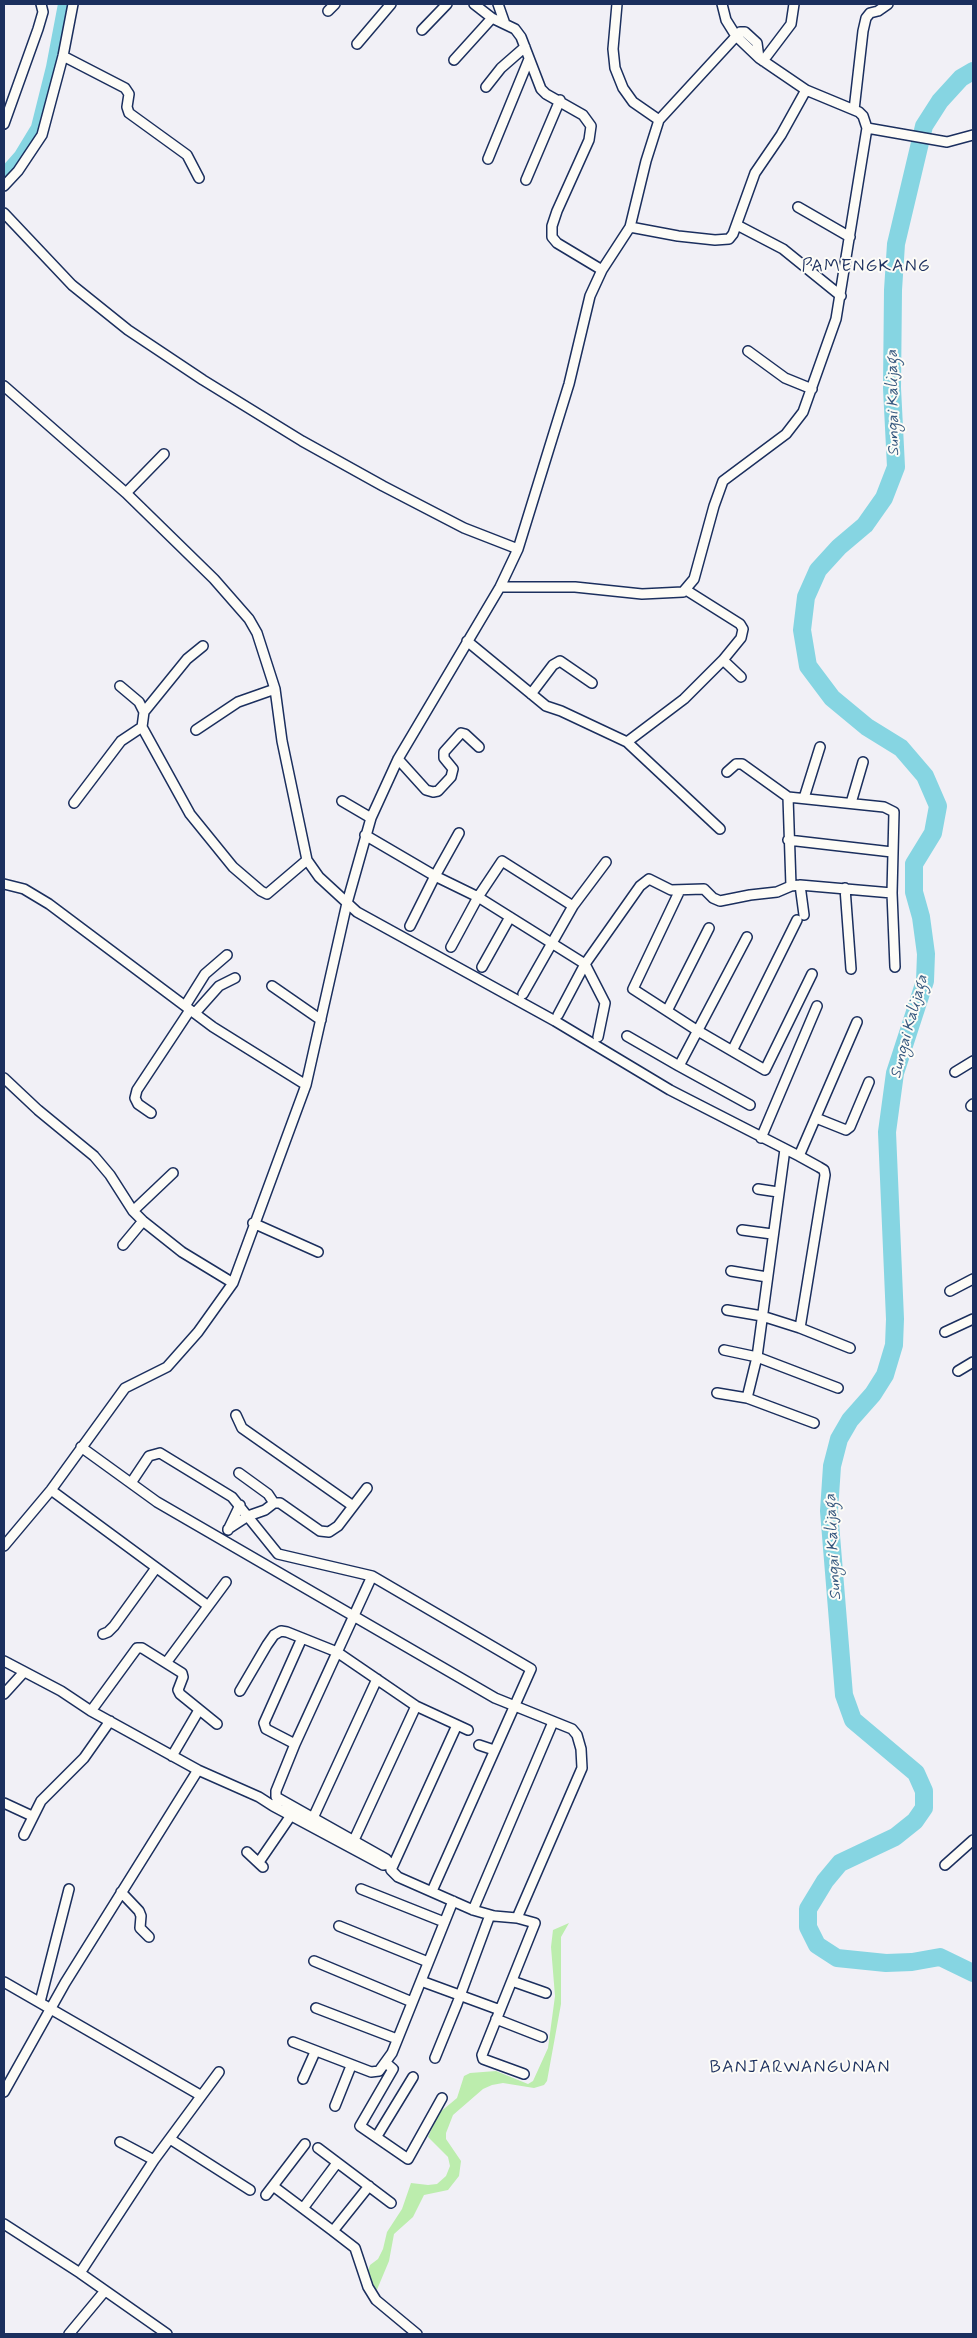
<!DOCTYPE html>
<style>
body{margin:0}
#map{position:relative;width:977px;height:2338px;overflow:hidden;background:#f1f0f6;font-family:Mynerve,sans-serif}
canvas{display:block}
.frame{position:absolute;inset:0;border:5px solid #1b2f5e;pointer-events:none}
</style>
<div id="map">
<canvas width="977" height="2338"></canvas>
<div class="frame"></div>
</div>
<script>
const ctx = document.querySelector('canvas').getContext('2d');
ctx.lineJoin = 'round';
function fill(path, color) {
  ctx.fillStyle = color;
  ctx.fill(path, 'evenodd');
}
function poly(rows) {
  const path = new Path2D();
  for (const r of rows) {
    path.moveTo(r[0], r[1]);
    for (let i = 2; i < r.length; i += 2) path.lineTo(r[i], r[i + 1]);
  }
  return path;
}
function stroke(path, color, width, dash) {
  ctx.strokeStyle = color;
  ctx.lineWidth = width;
  ctx.lineCap = dash ? 'butt' : 'round';
  ctx.setLineDash(dash || []);
  ctx.stroke(path);
}
function drawText(font, color, halo, rows, align = 'center') {
  ctx.font = font + ' Mynerve,sans-serif';
  ctx.lineWidth = 4;
  ctx.setLineDash([]);
  ctx.textBaseline = 'middle';
  ctx.strokeStyle = halo;
  ctx.fillStyle = color;
  for (const [text, x, y, turn = 0] of rows) {
    ctx.save();
    ctx.translate(x, y);
    ctx.rotate((+turn || 0) * Math.PI / 180);
    ctx.textAlign = isNaN(turn) ? turn : align;
    if (halo) ctx.strokeText(text, 0, 0);
    ctx.fillText(text, 0, 0);
    ctx.restore();
  }
}
fill(poly([
 [569,1923,561,1937,561,2004,547,2081,544,2085,534,2088,503,2083,492,2085,483,2089,453,2115,446,2133,446,2139,461,2161,459,2176,448,2190,424,2195,413,2217,394,2234,389,2261,376,2292,367,2274,370,2265,378,2259,383,2249,387,2232,402,2209,411,2183,428,2185,437,2184,446,2176,450,2166,448,2157,428,2137,439,2113,457,2098,464,2076,470,2073,496,2071,528,2084,533,2081,548,2048,555,1996,551,1947,553,1930]
]), '#bcedad');
stroke(poly([
 [4,172,19,155,36,127,51,67,63,4]
]), '#86d5e2', 10);
stroke(poly([
 [973,71,961,78,940,101,924,126,896,244,893,290,892,388,896,467,884,498,865,525,839,547,818,570,806,597,802,630,808,666,832,698,867,727,901,748,925,776,938,806,933,833,914,864,914,892,921,917,926,954,925,981,895,1073,887,1132,895,1319,894,1345,885,1375,873,1394,850,1420,839,1439,832,1466,829,1511,844,1695,853,1720,916,1773,924,1791,924,1808,915,1821,895,1837,840,1863,825,1881,808,1909,808,1927,817,1945,837,1958,886,1963,912,1962,940,1957,973,1973]
]), '#86d5e2', 18);
const minor = poly([
 [474,4,492,18,515,29,521,37,541,89,546,94,583,115,591,126,589,140,557,211,552,226,552,237,557,243,602,270],
 [498,4,505,24],
 [617,4,613,49,615,68,623,88,633,102,659,120],
 [328,11,335,4],
 [422,30,447,4],
 [357,44,391,4],
 [63,56,125,88,129,94,127,107,129,113,187,155,199,178],
 [454,60,492,18],
 [763,61,791,24,794,4],
 [486,87,501,68,525,47],
 [854,110,863,31,866,18,870,13,878,11,888,4],
 [4,124,38,29,43,12,41,4],
 [867,128,947,142,973,135],
 [488,159,529,59],
 [526,180,560,100],
 [4,186,18,171,42,135,63,56,73,4],
 [798,207,850,237],
 [4,213,72,285,128,330,203,380,302,441,383,486,464,528,518,549],
 [737,225,783,249,841,296],
 [630,227,678,236,715,240,729,239,733,234,755,173,781,135,806,90],
 [748,351,785,378,812,389],
 [4,386,126,493,214,579,249,619,257,633,275,689,282,741,307,860,319,877,357,912,555,1021,670,1090,799,1156,857,1022],
 [126,493,164,454],
 [500,587,575,587,642,594,683,592,694,579,714,506,723,481,786,434,803,412,836,319,867,128,863,116,859,112,806,90,759,58,736,36,726,20,722,4],
 [686,590,740,624,743,629,741,638,723,660],
 [467,641,546,706,561,711,627,742,720,829],
 [120,686,139,702,144,712,142,727,190,814,233,867,261,891,267,894,307,860],
 [531,694,553,665,560,661,592,683],
 [144,712,187,659,203,646],
 [196,730,238,702,275,689],
 [627,742,684,699,723,660,741,677],
 [398,759,426,790,433,792,438,791,451,777,453,769,444,758,444,752,461,733,465,734,479,747],
 [727,772,736,764,742,764,788,797,791,886],
 [788,797,884,807,894,812,892,893,895,967],
 [804,798,820,747],
 [342,801,371,818],
 [74,803,121,741,142,727],
 [851,803,863,762],
 [365,835,435,876,478,897,585,964,605,1003,598,1037],
 [788,840,892,852],
 [4,884,24,889,49,904,213,1027,306,1085],
 [800,885,804,915],
 [845,888,851,969],
 [680,890,633,989,698,1031,765,1070,812,974],
 [410,926,435,876,459,833],
 [747,937,679,1066,750,1105],
 [451,947,478,897,502,861,573,906],
 [482,967,510,917],
 [272,986,321,1020],
 [523,994,573,906,606,862],
 [185,1006,205,974,227,955],
 [667,1011,709,928],
 [195,1013,219,986,235,978],
 [558,1015,585,964,640,886,649,879,671,890,704,889,713,898,720,901,750,895,777,892,791,886,800,885,892,893],
 [627,1036,679,1066],
 [732,1051,797,920],
 [955,1072,973,1061],
 [4,1078,38,1110,94,1156,110,1175,133,1211,143,1221,182,1252,233,1283],
 [971,1106,973,1104],
 [151,1113,138,1104,135,1098,137,1090,190,1010],
 [816,1118,846,1130,850,1127,869,1082],
 [761,1138,817,1006],
 [799,1156,819,1167,824,1170,825,1175,800,1328],
 [758,1189,778,1192],
 [133,1211,173,1173],
 [253,1223,318,1252],
 [742,1230,772,1234],
 [123,1245,143,1221],
 [731,1271,767,1277],
 [950,1291,973,1279],
 [727,1310,762,1316,800,1328,850,1348],
 [945,1332,973,1319],
 [724,1350,757,1357,838,1388],
 [958,1371,973,1362],
 [717,1393,747,1398,814,1423],
 [747,1398,757,1357,785,1149],
 [236,1415,242,1428,353,1506],
 [81,1447,157,1502,495,1698,572,1729,577,1735,581,1749,582,1768,517,1918],
 [131,1483,149,1456,160,1453,232,1497,278,1554,372,1576,295,1744,276,1791,276,1797,386,1859,392,1866],
 [51,1490,207,1605],
 [274,1503,280,1503,320,1531,329,1532,338,1526,367,1488],
 [228,1529,248,1516,265,1510,274,1503,268,1494,239,1473],
 [228,1530,240,1505],
 [4,1546,51,1490,125,1388,167,1367,198,1332,233,1283,306,1085,347,903,371,818,398,759,500,587,518,549,569,384,590,296,602,270,630,227,646,161,659,120,740,32,745,32,757,43,759,58],
 [372,1576,531,1669,432,1891],
 [103,1634,108,1632,114,1626,156,1568],
 [4,1661,61,1691,91,1711,198,1770,259,1797,273,1806,279,1800],
 [166,1663,226,1582],
 [240,1691,267,1645,274,1635,281,1631,287,1632,337,1652,416,1706,468,1730],
 [4,1694,24,1672],
 [91,1711,137,1648,142,1648,182,1673,183,1677,178,1690,180,1694,217,1724],
 [457,1725,391,1870,398,1877,473,1910,494,1916,517,1918,535,1923,482,2055,483,2059,524,2074],
 [295,1744,266,1729,264,1723,302,1638],
 [479,1745,494,1750],
 [172,1756,199,1710],
 [4,1803,32,1816],
 [273,1806,383,1865,389,1864],
 [313,1818,377,1679],
 [24,1835,41,1801,84,1758,110,1721],
 [354,1840,416,1706],
 [247,1852,263,1867],
 [259,1862,294,1811],
 [945,1865,973,1840],
 [361,1889,444,1922],
 [121,1892,139,1911,141,1916,140,1928,149,1937],
 [473,1910,553,1722],
 [339,1926,428,1962],
 [314,1961,412,2002],
 [421,1981,500,2010],
 [512,1981,546,1993],
 [4,1982,200,2095],
 [40,2002,69,1889],
 [316,2008,397,2039],
 [496,2019,542,2037],
 [293,2042,371,2072,379,2071,392,2053,453,1901],
 [435,2058,457,2004,490,1915],
 [386,2063,393,2069,360,2126,408,2159,442,2098],
 [303,2079,315,2052],
 [4,2092,65,1983,198,1770],
 [335,2106,351,2066],
 [377,2136,413,2077],
 [170,2139,250,2190],
 [120,2142,154,2160],
 [318,2148,391,2203],
 [273,2186,333,2231],
 [369,2186,333,2231,355,2248,368,2287,376,2300,417,2334],
 [266,2195,305,2144],
 [304,2207,337,2163],
 [4,2224,80,2273,167,2334],
 [80,2273,154,2160,219,2072],
 [69,2334,104,2292]
]);
stroke(minor, '#1b2f5e', 12);
stroke(minor, '#fdfcf7', 9);
drawText('italic 16px', '#36587f', '#fdfcf7', [
 ["Sungai Kalijaga",894,403,-91],
 ["Sungai Kalijaga",910,1027,-75],
 ["Sungai Kalijaga",834,1547,-93]
]);
ctx.letterSpacing = '1px';
drawText('18px', '#1b2f5e', '#fdfcf7', [
 ["PAMENGKANG",866,267],
 ["BANJARWANGUNAN",800,2068]
]);
ctx.letterSpacing = '0px';
</script>
